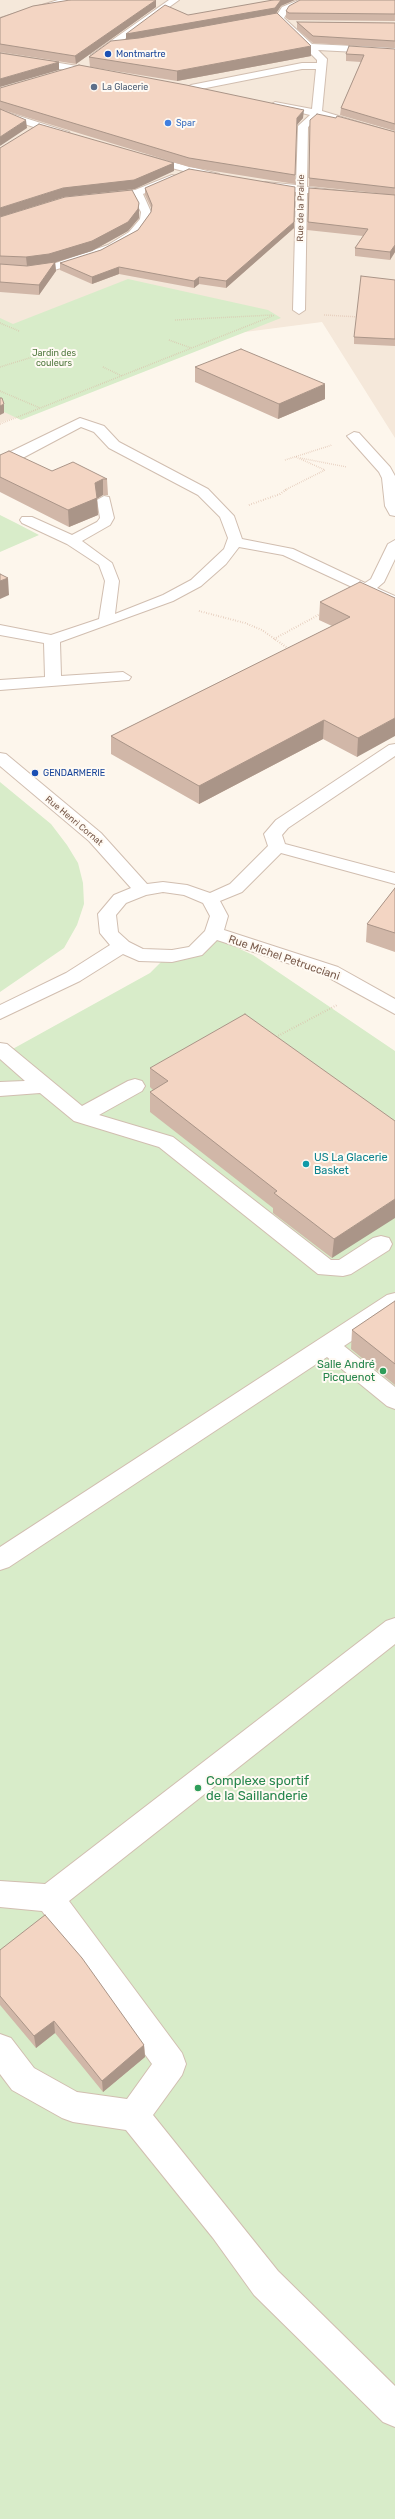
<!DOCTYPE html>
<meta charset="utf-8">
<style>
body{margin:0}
canvas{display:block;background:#fdf6ec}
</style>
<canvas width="395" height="2519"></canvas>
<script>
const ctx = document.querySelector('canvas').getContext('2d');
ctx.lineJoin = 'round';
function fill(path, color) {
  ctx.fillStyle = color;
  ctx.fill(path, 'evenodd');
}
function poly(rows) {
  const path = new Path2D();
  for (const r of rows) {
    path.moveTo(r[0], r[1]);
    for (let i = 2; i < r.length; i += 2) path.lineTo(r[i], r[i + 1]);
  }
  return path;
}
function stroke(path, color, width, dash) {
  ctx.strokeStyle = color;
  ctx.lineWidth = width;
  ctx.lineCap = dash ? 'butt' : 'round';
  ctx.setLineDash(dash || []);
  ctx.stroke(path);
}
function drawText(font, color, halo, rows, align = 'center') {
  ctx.font = font + ' Rubik,sans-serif';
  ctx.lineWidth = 4;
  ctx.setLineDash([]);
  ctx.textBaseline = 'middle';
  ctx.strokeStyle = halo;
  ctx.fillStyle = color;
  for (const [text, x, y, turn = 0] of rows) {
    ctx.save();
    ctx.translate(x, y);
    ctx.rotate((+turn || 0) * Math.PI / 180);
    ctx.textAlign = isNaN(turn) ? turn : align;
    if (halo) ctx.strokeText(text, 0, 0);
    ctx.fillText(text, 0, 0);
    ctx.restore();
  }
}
fill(poly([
 [0,0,395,0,395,438,322,322,199,338,41,408,0,423]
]), '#f5e8da');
fill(poly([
 [128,279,268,310,281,318,21,420,0,410,0,318,13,324],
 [0,515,14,522,39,535,0,552],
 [0,782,51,824,67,845,78,863,83,883,84,904,77,925,64,948,0,992],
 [220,940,253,955,395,1051,395,2519,0,2519,0,1056,150,973,165,958,180,949,202,942]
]), '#d8ecc9');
const minor = poly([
 [58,0,71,0,0,24,0,18,58,0],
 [169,0,179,0,97,59,91,59,91,55,169,0],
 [299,0,311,0,288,11,284,18,312,44,395,48,395,54,318,50,327,59,322,111,395,133,395,139,319,117,308,127,307,187,395,197,395,203,307,193,305,310,299,314,293,310,296,192,265,188,260,185,265,182,296,185,298,126,310,115,270,105,275,102,312,109,316,69,302,69,191,91,186,88,191,85,302,63,317,63,317,60,275,18,282,7,299,0],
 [0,53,101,70,106,73,101,76,0,59,0,53],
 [0,110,69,132,70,134,61,136,0,116,0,110],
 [144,155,219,174,220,176,215,179,140,160,140,156,144,155],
 [172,175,176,176,176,180,143,194,151,212,150,219,137,236,116,249,101,256,51,271,27,274,0,272,0,266,27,268,50,265,108,245,129,232,140,219,141,212,133,197,103,199,98,196,99,194,135,190,172,175],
 [80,418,104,426,119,442,208,489,234,516,242,539,293,549,365,583,371,579,388,544,395,540,395,559,384,582,377,588,395,596,395,607,283,555,239,547,226,564,201,586,173,601,60,642,61,676,123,672,131,677,129,680,0,690,0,680,45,677,44,643,0,635,0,625,51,635,99,619,105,581,99,565,67,544,22,523,20,520,22,517,32,517,72,535,97,522,100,518,97,500,104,496,109,497,114,518,110,525,82,541,112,563,119,581,115,614,163,595,191,580,224,549,228,538,220,517,198,495,109,448,94,432,81,427,0,470,0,460,10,452,80,418],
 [354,432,359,433,390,467,395,476,395,516,390,515,385,506,382,478,379,472,347,436,354,432],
 [395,744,395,756,288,828,282,835,285,844,395,873,395,884,281,853,242,892,220,901,228,916,224,930,338,967,395,999,395,1014,324,975,217,940,202,955,172,962,139,961,123,954,80,981,0,1019,0,1005,66,973,110,945,100,933,98,914,114,895,131,888,89,841,0,766,0,753,6,754,101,833,147,884,163,882,187,885,210,893,230,884,268,846,264,834,276,820,389,745,395,744],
 [163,892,184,895,203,903,210,916,205,931,189,947,172,950,143,949,129,942,118,932,116,915,126,903,146,895,163,892],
 [0,1043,7,1044,82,1106,128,1081,135,1079,142,1081,145,1086,142,1091,99,1115,173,1137,331,1260,339,1260,373,1238,381,1236,389,1238,392,1244,389,1250,351,1274,343,1276,318,1274,159,1147,74,1121,40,1093,0,1096,0,1082,25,1081,0,1059,0,1043],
 [395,1293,395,1312,344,1346,395,1387,395,1409,387,1406,327,1357,9,1567,0,1570,0,1547,387,1295,395,1293],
 [395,1618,395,1644,69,1901,182,2053,186,2064,182,2075,153,2115,278,2271,395,2386,395,2427,383,2422,254,2295,213,2238,126,2130,73,2122,62,2118,12,2090,0,2074,0,2034,11,2038,34,2068,77,2092,127,2099,152,2064,42,1911,0,1907,0,1881,45,1884,386,1621,395,1618]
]);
stroke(minor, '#d1beb0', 2);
stroke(poly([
 [324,315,359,317],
 [175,320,272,315],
 [0,323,19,331],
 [169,340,191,348],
 [0,367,52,351],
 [103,367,122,376],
 [0,391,40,408],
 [0,424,275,315],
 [300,458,347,467],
 [285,460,332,445],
 [285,490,325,470,296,457]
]), '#d9b8a5', 1.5, [0.5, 1.5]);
stroke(poly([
 [249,505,280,494,287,489],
 [199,611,245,623,262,630,289,649],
 [274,639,322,613],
 [274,1038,337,1005]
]), '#d9b8a5', 2, [0.5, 2]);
fill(minor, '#fff');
fill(poly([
 [395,0,395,21,289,20,286,18,286,11],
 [281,6,276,13,311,56,177,81,90,67,89,57,126,40,126,34,188,15],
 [156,7,76,64,0,52,0,18],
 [297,22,395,23,395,48,313,43,297,29],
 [395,49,395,131,340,115,341,108,361,62,346,61,346,54],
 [0,88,303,118,296,126,295,184,189,167,0,109],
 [310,120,395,132,395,252,390,260,355,256,355,248,363,236,307,230,309,188,385,194,309,186],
 [145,188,294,228,226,288,199,284,194,288,119,274,92,284,60,270,60,263,101,250,138,230,151,212,152,210,145,195],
 [139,212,139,218,128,231,92,251,55,262,56,271,39,295,0,292,0,217],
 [395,280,395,346,354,344,354,337],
 [195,367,325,399,278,419,195,382],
 [0,455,52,471,107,479,108,495,103,495,97,498,98,515,69,527,0,492],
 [395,598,357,757,323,739,199,804,111,754,111,736,332,626,319,620,320,602],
 [395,888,395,952,366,942,367,924],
 [150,1068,395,1121,332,1258,273,1213,273,1208,150,1112,150,1092,153,1090,150,1087],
 [395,1301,395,1385,351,1349,352,1330],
 [0,1950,144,2045,145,2057,103,2092,55,2033,36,2048,0,2005]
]), '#d1b7a8');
fill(poly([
 [156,0,156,7,76,64,75,56],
 [281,0,295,0,281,6,275,15,126,40,126,34],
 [311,46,311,56,177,81,177,71],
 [59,62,59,70,0,87,0,79],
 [304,110,303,118,296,126,297,118],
 [26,120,27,128,0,146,0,137],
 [174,163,174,171,135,189,64,197,0,217,0,208,63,188],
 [139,203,139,218,128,231,92,251,50,264,27,266,26,257],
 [294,222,294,228,226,288,226,281],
 [395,245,395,252,390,260,390,252],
 [55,262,56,271,39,295,39,285],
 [119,267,119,274,92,284,92,277],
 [199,277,199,284,194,288,194,281],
 [325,384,325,399,278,419,279,404],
 [4,404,4,413,0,415,0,406],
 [103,479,103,495,97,499,97,498,98,515,69,527,68,510,95,483],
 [8,578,9,595,0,599,0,581],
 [395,718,395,736,357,757,358,738],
 [324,720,323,739,199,804,199,786],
 [395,1199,395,1218,332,1258,334,1239],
 [54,2021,55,2033,36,2048,34,2036],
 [144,2045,145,2057,103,2092,102,2081]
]), '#aa9588');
const building = poly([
 [70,0,156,0,75,56,0,44,0,18,33,6,70,0],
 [273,0,281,0,275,8,126,34,165,5,188,15,273,0],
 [300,0,395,0,395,14,289,13,286,11,289,6,300,0],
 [277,13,311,46,177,71,89,57,111,41,139,38,277,13],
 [297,22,395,23,395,41,313,36,297,22],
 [349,46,395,49,395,124,341,108,364,55,346,54,349,46],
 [0,53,59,62,0,79,0,53],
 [79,65,186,85,304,110,297,118,295,175,189,158,0,101,0,88,79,65],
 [0,109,26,120,0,137,0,109],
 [317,114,336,118,337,116,395,132,395,188,309,178,310,120,317,114],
 [39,124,174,163,134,180,63,188,0,208,0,148,39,124],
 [189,169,295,187,294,222,226,281,199,277,194,281,119,267,92,277,60,263,101,250,138,230,151,212,152,205,145,188,189,169],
 [309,188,395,195,395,245,390,252,355,248,368,229,308,222,309,188],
 [132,190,139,203,138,209,128,222,92,241,49,254,26,257,0,256,0,217,65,197,132,190],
 [55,262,39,285,0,282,0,264,27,266,55,262],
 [361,276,395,280,395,339,354,337,361,276],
 [241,349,325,384,279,404,195,367,241,349],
 [0,398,2,398,4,404,0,406,0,398],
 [9,451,52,471,73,462,107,479,103,479,95,483,97,498,68,510,0,477,0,455,9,451],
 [0,574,8,578,0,581,0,574],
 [360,582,395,598,395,718,358,738,324,720,199,786,111,736,350,617,320,602,360,582],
 [395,888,395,933,367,924,395,888],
 [245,1014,395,1121,395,1199,334,1239,274,1193,277,1191,150,1092,168,1081,150,1068,245,1014],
 [395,1301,395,1364,352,1330,395,1301],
 [45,1915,82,1958,144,2045,102,2081,54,2021,34,2036,0,1996,0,1950,45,1915]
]);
fill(building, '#f3d5c3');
stroke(building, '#aa9588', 1);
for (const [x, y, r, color] of [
 [108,54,4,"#1a4fb4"],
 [94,87,4,"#5c6f8a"],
 [168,123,4,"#3f7fe0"],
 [35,773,4,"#1a4fb4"],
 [306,1164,4,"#0f9aa8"],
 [383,1371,4,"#2e9e5b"],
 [198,1788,4,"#2e9e5b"]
]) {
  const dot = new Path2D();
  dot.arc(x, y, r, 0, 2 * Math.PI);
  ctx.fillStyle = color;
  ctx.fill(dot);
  stroke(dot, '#fffaf3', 1.5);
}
drawText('9px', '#164399', '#fffaf3', [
 ["Montmartre",116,54],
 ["GENDARMERIE",43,773]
], 'left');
drawText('9px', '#4e5e75', '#fffaf3', [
 ["La Glacerie",102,87]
], 'left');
drawText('9px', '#366cbe', '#fffaf3', [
 ["Spar",176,123]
], 'left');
drawText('9px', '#7a5c4d', '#fffaf3', [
 ["Rue de la Prairie",301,208,-89],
 ["Rue Henri Cornat",74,821,40]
]);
drawText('9px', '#537a41', '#fffaf3', [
 ["Jardin des",54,353],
 ["couleurs",54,363]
]);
drawText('11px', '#7a5c4d', '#fffaf3', [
 ["Rue Michel Petrucciani",284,958,19]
]);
drawText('11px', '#0d838f', '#fffaf3', [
 ["US La Glacerie",314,1158],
 ["Basket",314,1171]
], 'left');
drawText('11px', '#27864d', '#fffaf3', [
 ["Salle André",375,1365],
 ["Picquenot",375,1378]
], 'right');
drawText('13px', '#27864d', '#fffaf3', [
 ["Complexe sportif",206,1781],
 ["de la Saillanderie",206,1796]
], 'left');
</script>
